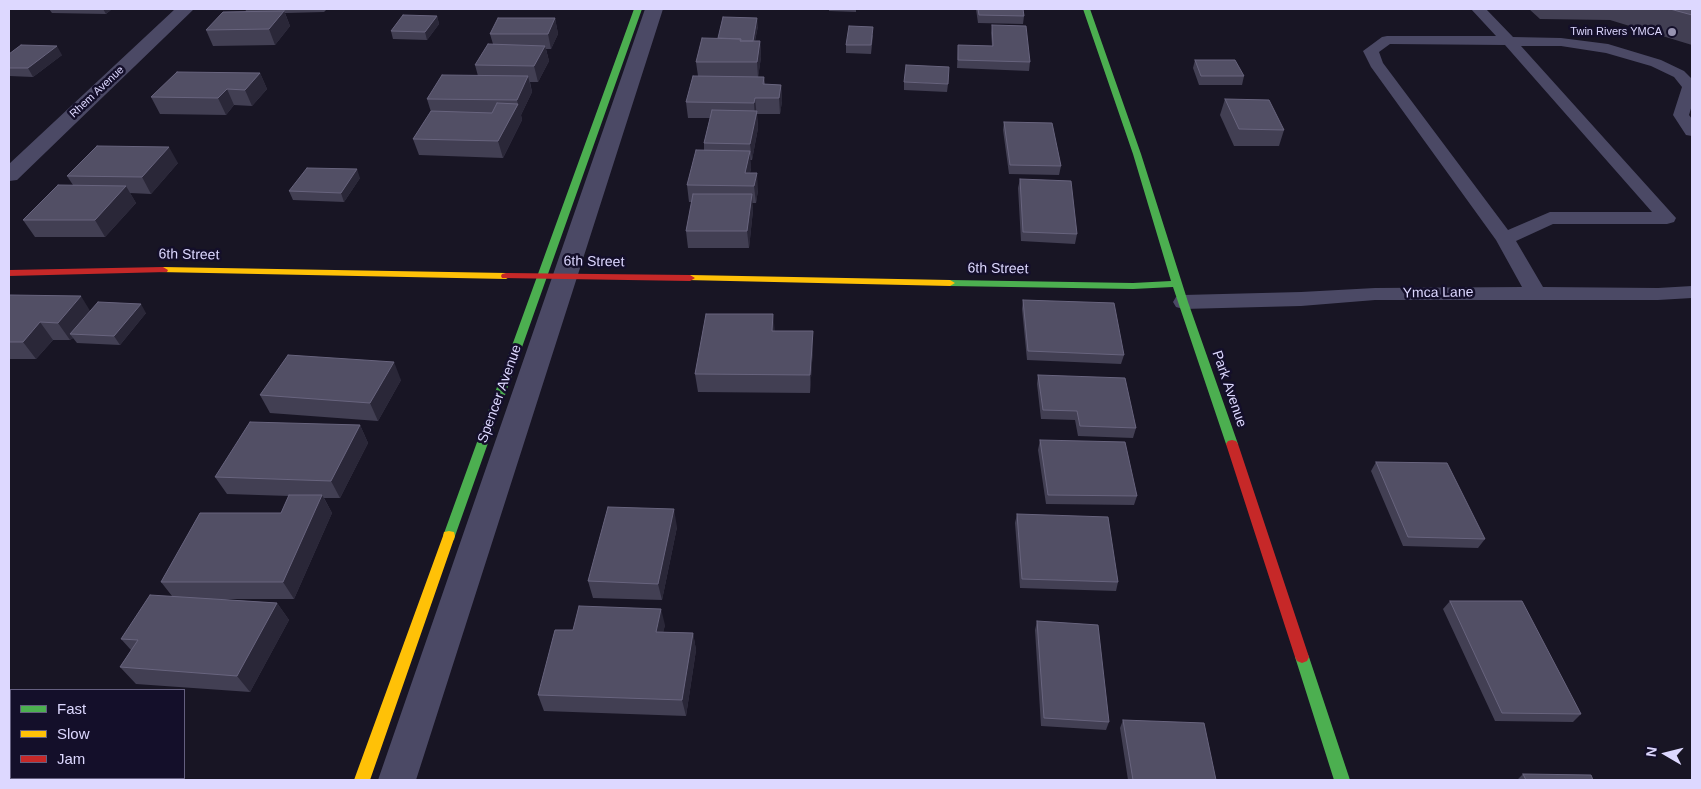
<!DOCTYPE html>
<style>
body{margin:0}
#map{position:relative;width:1701px;height:789px;overflow:hidden;background:#181524;font-family:Helvetica,sans-serif}
canvas{display:block}
.frame{position:absolute;inset:0;border:10px solid #ddd8ff;pointer-events:none}
.legend{position:absolute;left:10px;top:689px;width:175px;height:90px;box-sizing:border-box;background:#140f2a;border:1px solid #645f7f;margin:0;padding:6px 9px;list-style:none;font-size:15px;color:#ddd8ff}
.legend li{display:flex;align-items:center;gap:10px;height:25px}
.legend b{width:25px;border:1px solid #645f7f}
.north{position:absolute;left:1641px;top:729px;width:50px;height:50px;-webkit-text-stroke:4px #140f2a;paint-order:stroke;rotate:278deg;font-size:14px;font-weight:700;line-height:20px;text-align:center;color:#ddd8ff}
.north::after{content:'';display:block;margin:auto;width:18px;height:22px;background:#ddd8ff;clip-path:polygon(50% 0,100% 100%,50% 72%,0 100%)}
</style>
<div id="map">
<canvas width="1701" height="789"></canvas>
<div class="frame"></div>
<ul class="legend">
<li><b style="height:6px;background:#4caf50"></b>Fast</li>
<li><b style="height:6px;background:#ffc107"></b>Slow</li>
<li><b style="height:6px;background:#c62828"></b>Jam</li>
</ul>
<div class="north">N</div>
</div>
<script>
const ctx = document.querySelector('canvas').getContext('2d');
ctx.lineJoin = 'round';
function poly(rows) {
  const path = new Path2D();
  for (const r of rows) {
    path.moveTo(r[0], r[1]);
    for (let i = 2; i < r.length; i += 2) path.lineTo(r[i], r[i + 1]);
  }
  return path;
}
function fill(path, color) {
  ctx.fillStyle = color;
  ctx.fill(path, 'evenodd');
}
function stroke(path, color, width, dash) {
  ctx.strokeStyle = color;
  ctx.lineWidth = width;
  ctx.lineCap = dash ? 'butt' : 'round';
  ctx.setLineDash(dash || []);
  ctx.stroke(path);
}
function drawText(font, color, halo, rows, align = 'center') {
  ctx.font = font + ' Helvetica,sans-serif';
  ctx.lineWidth = 5;
  ctx.setLineDash([]);
  ctx.textBaseline = 'middle';
  ctx.strokeStyle = halo;
  ctx.fillStyle = color;
  for (const [text, x, y, turn = 0] of rows) {
    ctx.save();
    ctx.translate(x, y);
    ctx.rotate((+turn || 0) * Math.PI / 180);
    ctx.textAlign = isNaN(turn) ? turn : align;
    if (halo) ctx.strokeText(text, 0, 0);
    ctx.fillText(text, 0, 0);
    ctx.restore();
  }
}
fill(poly([
 [1471,9,1486,9,1513,37,1561,38,1608,44,1661,60,1684,71,1692,79,1692,105,1689,115,1692,119,1692,136,1686,135,1673,115,1682,87,1674,77,1651,66,1606,53,1561,46,1521,46,1676,218,1674,222,1667,224,1553,224,1516,241,1543,287,1658,288,1692,286,1692,298,1658,300,1375,300,1301,306,1183,309,1176,307,1173,302,1176,297,1183,295,1301,292,1375,288,1522,287,1496,240,1371,67,1363,51,1382,37,1387,36,1496,36,1471,9],
 [1390,44,1505,45,1652,212,1550,212,1508,230,1383,63,1379,52,1390,44]
]), '#4b4965');
fill(poly([
 [175,9,194,9,17,180,9,181,9,164,175,9],
 [645,9,663,9,416,780,378,780,645,9]
]), '#4b4965');
fill(poly([
 [634,9,642,9,455,536,454,540,449,541,444,540,443,536,634,9],
 [1083,9,1090,9,1141,154,1188,302,1238,444,1236,447,1232,448,1228,447,1226,444,1173,287,1133,289,950,286,945,283,950,280,1133,283,1171,281,1133,154,1083,9],
 [1302,651,1307,653,1309,657,1350,780,1334,780,1295,657,1297,653,1302,651]
]), '#4caf50');
fill(poly([
 [163,267,506,273,511,276,506,279,159,272,158,270,163,267],
 [690,275,950,280,955,283,950,286,686,280,685,278,686,276,690,275],
 [449,531,454,532,455,536,370,780,354,780,443,536,444,532,449,531]
]), '#ffc107');
fill(poly([
 [163,267,168,270,167,272,9,276,9,270,163,267],
 [506,273,690,275,695,278,690,281,502,278,501,276,502,274,506,273],
 [1232,440,1236,441,1238,444,1309,657,1307,661,1302,663,1297,661,1295,657,1226,444,1228,441,1232,440]
]), '#c62828');
fill(poly([
 [49,9,112,9,106,14,52,13],
 [245,9,327,9,324,12,285,13,290,26,275,45,213,46,206,30,246,11],
 [829,9,856,9,856,12,829,11],
 [976,9,1023,9,1024,16,1023,24,978,23],
 [1529,9,1692,9,1692,45,1610,20,1540,19],
 [437,16,439,24,427,40,393,39,391,31],
 [555,18,558,34,551,49,546,49,549,61,538,82,530,82,532,92,521,115,522,120,503,158,419,155,413,139,431,112,427,99,478,76,475,65,493,44,490,34],
 [992,25,1030,62,1029,71,957,68,958,45,992,46,991,33],
 [758,26,755,41,760,41,761,57,758,77,764,77,765,84,781,85,782,101,780,114,757,114,758,128,752,160,750,160,751,168,750,173,758,190,756,203,752,203,753,210,749,248,688,248,686,231,692,202,689,202,687,185,704,150,704,143,710,118,688,118,686,102,698,76,696,62],
 [873,35,871,54,846,53,846,45],
 [9,54,62,55,33,77,9,76],
 [1195,60,1244,76,1242,85,1199,85,1193,68],
 [260,73,267,89,252,106,234,105,226,115,160,114,151,97],
 [904,82,948,84,947,92,904,90],
 [1225,99,1284,130,1279,146,1234,146,1220,115],
 [1004,122,1061,166,1059,175,1009,174,1003,130],
 [178,163,151,194,130,193,136,203,105,237,35,237,23,220,73,185,67,176],
 [360,178,344,202,293,200,289,191],
 [1020,179,1077,234,1075,244,1021,241,1018,188],
 [9,295,90,311,146,313,120,345,77,343,73,338,70,340,53,340,36,359,9,359],
 [1023,300,1124,355,1121,364,1027,360,1022,309],
 [775,331,813,348,810,393,698,392,695,374],
 [1038,375,1136,428,1133,438,1078,436,1075,420,1041,419,1037,384],
 [401,380,378,421,270,413,260,395],
 [360,425,368,443,340,498,324,498,332,513,294,599,218,599,277,603,289,620,250,692,136,684,120,667,131,650,121,639,172,596,161,582,281,513,289,496,227,494,215,477],
 [1040,440,1137,496,1134,505,1046,504,1038,450],
 [1376,462,1485,539,1478,548,1403,546,1371,471],
 [1017,514,1118,582,1116,591,1020,588,1015,523],
 [677,527,662,600,593,598,588,581],
 [1450,601,1581,714,1573,722,1495,721,1443,609],
 [1037,621,1109,722,1106,730,1041,726,1035,630],
 [665,625,663,632,693,633,696,650,686,716,544,711,538,695,573,630],
 [1123,720,1216,780,1128,780,1120,728],
 [1523,774,1593,780,1517,780]
]), '#423f53');
fill(poly([
 [103,9,112,9,106,14],
 [284,11,290,26,275,45,269,29],
 [437,16,439,24,427,40,425,32],
 [555,18,558,34,551,49,548,34],
 [757,18,758,26,753,49,753,41],
 [760,41,761,57,758,78,757,62],
 [57,46,62,55,33,77,28,68],
 [545,46,549,61,538,82,534,66],
 [260,73,267,89,252,106,245,90],
 [528,76,532,92,521,115,522,120,503,158,498,141,518,105,517,100],
 [781,85,782,101,780,114,779,98],
 [227,89,234,105,226,115,218,98],
 [755,98,758,128,752,160,750,144,755,118,754,103],
 [169,147,178,163,151,194,142,177],
 [750,151,751,168,747,186,745,173],
 [357,169,360,178,344,202,341,193],
 [757,173,758,190,756,203,754,186],
 [126,186,136,203,105,237,95,220],
 [752,194,753,210,749,248,747,231],
 [81,296,92,314,70,334,73,338,70,340,58,323],
 [141,304,146,313,120,345,114,336],
 [773,314,775,332,772,331],
 [40,322,53,340,36,359,23,342],
 [813,331,813,348,810,393,810,375],
 [394,362,401,380,378,421,370,403],
 [360,425,368,443,340,498,331,481],
 [322,495,332,513,294,599,283,582],
 [674,509,677,527,662,600,658,584],
 [277,603,289,620,250,692,237,676],
 [661,609,665,625,660,648,656,632],
 [693,633,696,650,686,716,682,700]
]), '#2a2738');
const building = poly([
 [978,9,1023,9,1024,16,979,15,978,9],
 [1670,9,1692,9,1692,15,1670,9],
 [284,11,269,29,206,30,223,12,284,11],
 [403,15,437,16,425,32,391,31,403,15],
 [723,17,757,18,753,41,740,41,741,39,718,38,723,17],
 [498,18,555,18,548,34,490,34,498,18],
 [992,25,1026,26,1030,62,958,60,958,45,993,46,992,25],
 [849,26,873,27,871,45,846,45,849,26],
 [702,38,741,39,740,41,760,41,757,62,696,62,702,38],
 [488,44,545,46,534,66,475,65,488,44],
 [21,45,57,46,28,68,9,68,9,54,21,45],
 [1195,60,1235,60,1244,76,1201,76,1195,60],
 [906,65,949,67,948,84,904,82,906,65],
 [177,72,260,73,245,90,227,89,218,98,151,97,177,72],
 [442,75,528,76,517,100,427,99,442,75],
 [693,76,764,77,763,84,781,85,779,98,755,98,754,103,686,102,693,76],
 [1225,99,1269,100,1284,130,1239,129,1225,99],
 [497,103,518,104,498,141,413,139,431,111,492,113,497,103],
 [712,110,757,111,750,144,704,143,712,110],
 [1004,122,1052,123,1061,166,1010,165,1004,122],
 [97,146,169,147,142,177,67,176,97,146],
 [696,150,750,151,745,173,757,173,754,186,687,185,696,150],
 [307,168,357,169,341,193,289,191,307,168],
 [1020,179,1071,181,1077,234,1023,232,1020,179],
 [58,185,126,186,95,220,23,220,58,185],
 [693,194,752,194,747,231,686,231,693,194],
 [9,295,81,296,58,323,40,322,23,342,9,342,9,295],
 [1023,300,1114,303,1124,355,1028,351,1023,300],
 [98,302,141,304,114,336,70,334,98,302],
 [706,314,773,314,772,331,813,331,810,375,695,374,706,314],
 [288,355,394,362,370,403,260,395,288,355],
 [1038,375,1125,378,1136,428,1080,426,1077,411,1043,410,1038,375],
 [250,422,360,425,331,481,215,477,250,422],
 [1040,440,1125,442,1137,496,1048,495,1040,440],
 [1376,462,1447,463,1485,539,1408,537,1376,462],
 [289,495,322,495,283,582,161,582,200,513,281,513,289,495],
 [608,507,674,509,658,584,588,581,608,507],
 [1017,514,1108,517,1118,582,1022,579,1017,514],
 [150,595,277,603,237,676,120,667,138,640,121,639,150,595],
 [1450,601,1522,601,1581,714,1502,713,1450,601],
 [579,606,661,609,656,632,693,633,682,700,538,695,555,630,573,630,579,606],
 [1037,621,1098,625,1109,722,1044,718,1037,621],
 [1123,720,1204,723,1216,780,1133,780,1123,720],
 [1523,774,1591,775,1593,780,1526,780,1523,774]
]);
fill(building, '#524f65');
stroke(building, '#68647e', 1);
for (const [x, y, r, color] of [
 [1672,32,5,"#9894b2"]
]) {
  const dot = new Path2D();
  dot.arc(x, y, r, 0, 2 * Math.PI);
  ctx.fillStyle = color;
  ctx.fill(dot);
  stroke(dot, '#140f2a', 2);
}
drawText('11px', '#ddd8ff', '#140f2a', [
 ["Twin Rivers YMCA",1662,32]
], 'right');
drawText('11px', '#ddd8ff', '#140f2a', [
 ["Rhem Avenue",97,92,-43]
]);
drawText('14px', '#ddd8ff', '#140f2a', [
 ["6th Street",189,255,1],
 ["6th Street",594,262,1],
 ["6th Street",998,269,1],
 ["Ymca Lane",1438,293,-1],
 ["Park Avenue",1229,389,71],
 ["Spencer Avenue",500,394,-70]
]);
</script>
